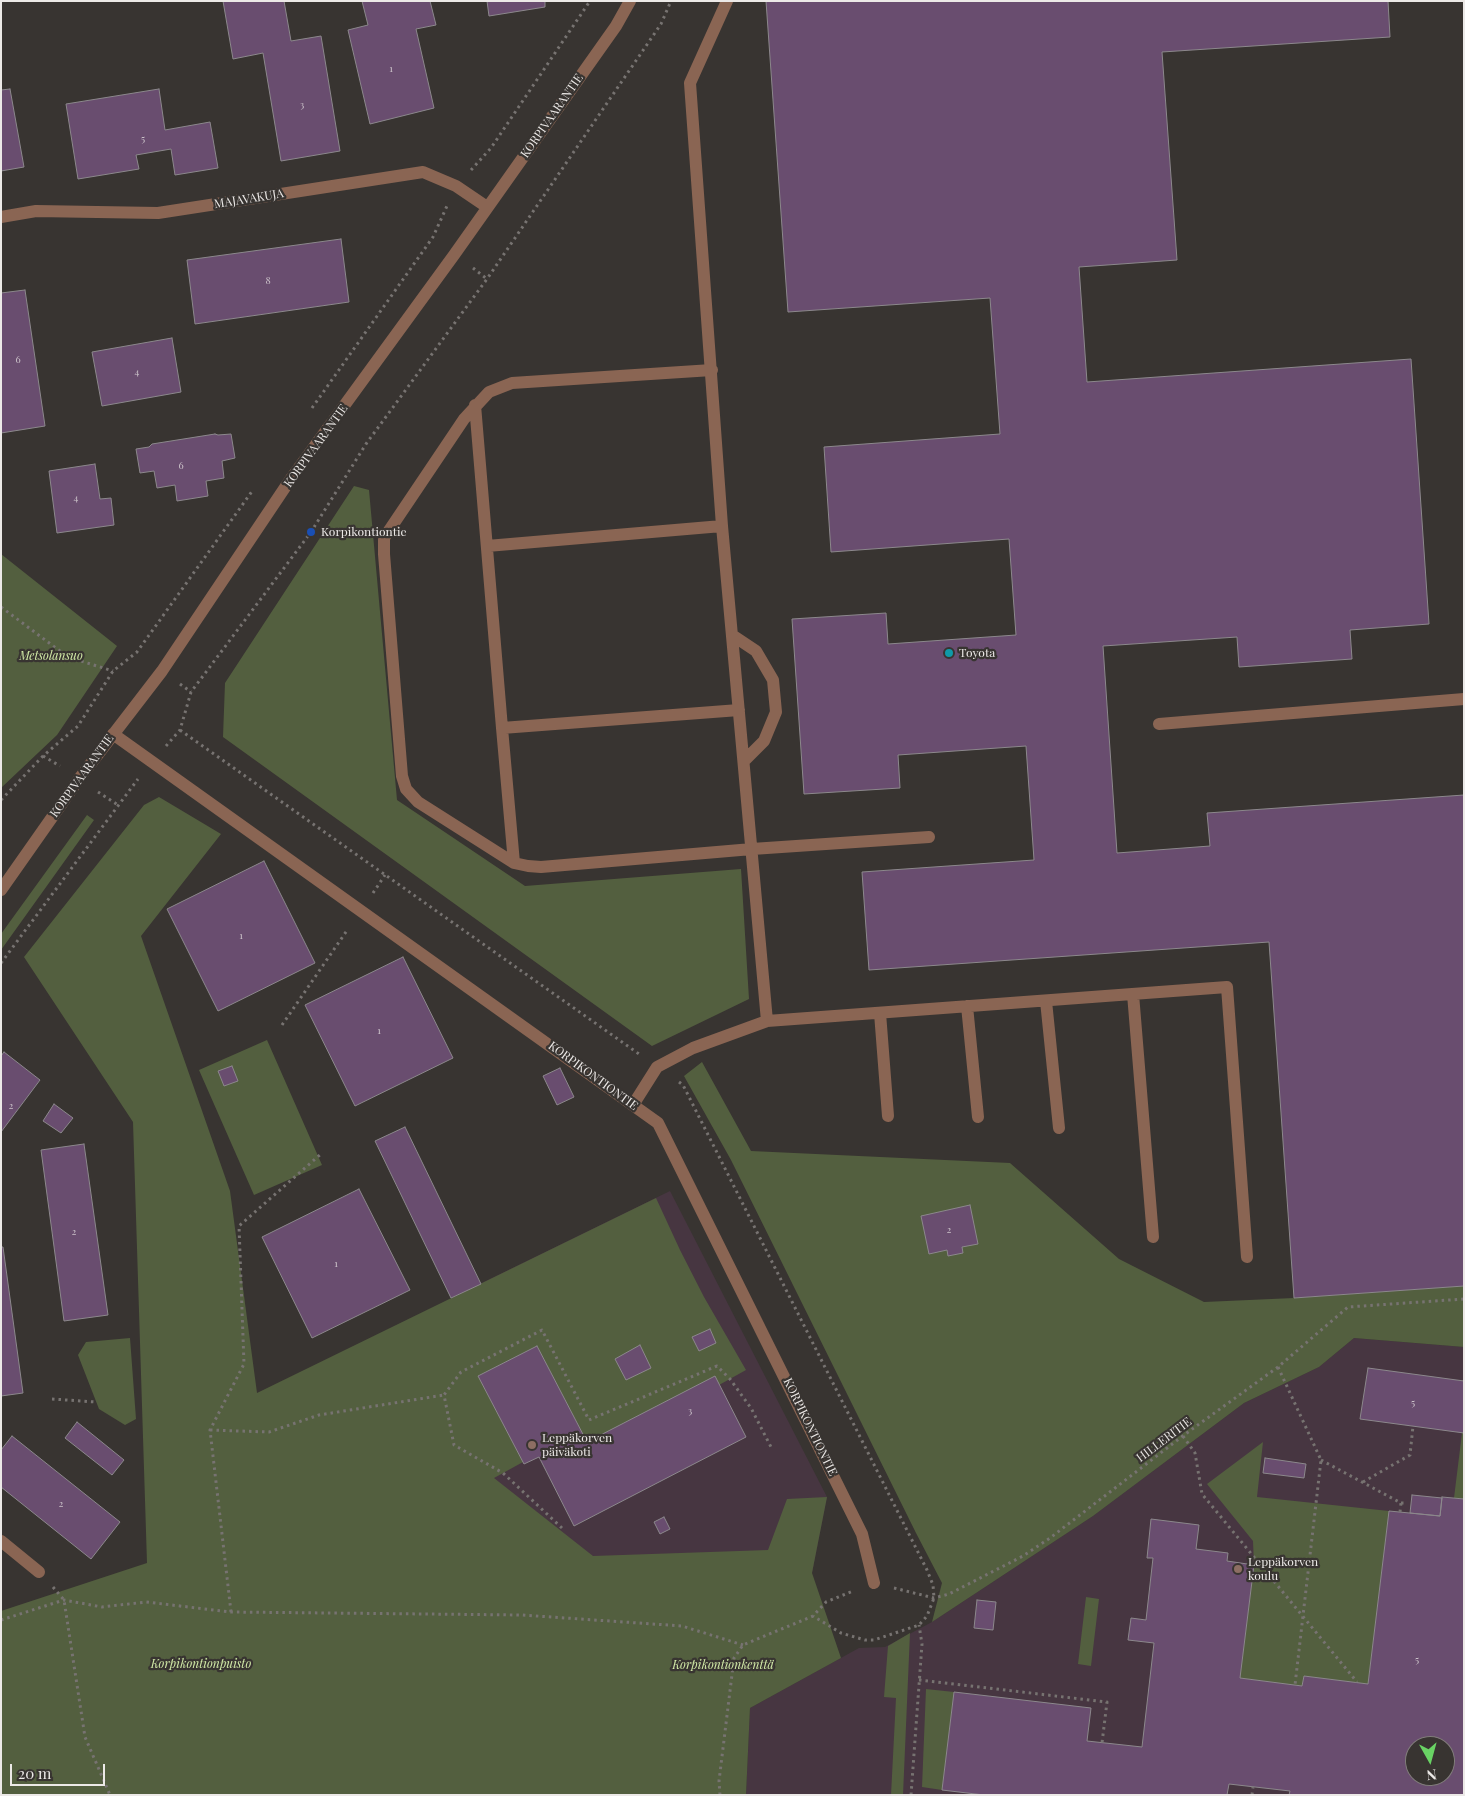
<!DOCTYPE html>
<meta charset="utf-8">
<style>
body{margin:0}
#map{position:relative;width:1465px;height:1796px;overflow:hidden;background:#383431;font-family:"Playfair Display",serif}
canvas{display:block}
.frame{position:absolute;inset:0;border:2px solid #ece9e7;pointer-events:none}
.north{position:absolute;left:1405px;top:1736px;width:50px;height:50px;box-sizing:border-box;background:#383431;border:1px solid #807c7a;border-radius:50%;rotate:173deg;font-size:14px;font-weight:700;line-height:20px;text-align:center;color:#ece9e7}
.north::after{content:'';display:block;margin:auto;width:18px;height:22px;background:#69d364;clip-path:polygon(50% 0,100% 100%,50% 72%,0 100%)}
.scale{position:absolute;left:10px;top:1764px;width:95px;height:22px;box-sizing:border-box;border:2px solid #ece9e7;border-top:0;padding-left:6px;font-size:15px;line-height:18px;white-space:nowrap;color:#ece9e7;-webkit-text-stroke:4px #383431;paint-order:stroke}
</style>
<div id="map">
<canvas width="1465" height="1796"></canvas>
<div class="frame"></div>
<div class="north">N</div>
<div class="scale">20 m</div>
</div>
<script>
const ctx = document.querySelector('canvas').getContext('2d');
ctx.lineJoin = 'round';
function fill(path, color) {
  ctx.fillStyle = color;
  ctx.fill(path, 'evenodd');
}
function poly(rows) {
  const path = new Path2D();
  for (const r of rows) {
    path.moveTo(r[0], r[1]);
    for (let i = 2; i < r.length; i += 2) path.lineTo(r[i], r[i + 1]);
  }
  return path;
}
function stroke(path, color, width, dash) {
  ctx.strokeStyle = color;
  ctx.lineWidth = width;
  ctx.lineCap = dash ? 'butt' : 'round';
  ctx.setLineDash(dash || []);
  ctx.stroke(path);
}
function drawText(font, color, halo, rows, align = 'center') {
  ctx.font = font + ' "Playfair Display",serif';
  ctx.lineWidth = 4.5;
  ctx.setLineDash([]);
  ctx.textBaseline = 'middle';
  ctx.strokeStyle = halo;
  ctx.fillStyle = color;
  for (const [text, x, y, turn = 0] of rows) {
    ctx.save();
    ctx.translate(x, y);
    ctx.rotate((+turn || 0) * Math.PI / 180);
    ctx.textAlign = isNaN(turn) ? turn : align;
    if (halo) ctx.strokeText(text, 0, 0);
    ctx.fillText(text, 0, 0);
    ctx.restore();
  }
}
fill(poly([
 [670,1191,827,1497,812,1573,283,1583,451,1298],
 [1354,1338,1464,1347,1464,1795,746,1795,750,1708,859,1648,885,1647,932,1622,1093,1516,1244,1403,1319,1367],
 [1415,1746,1445,1746,1445,1776,1415,1776]
]), '#473641');
fill(poly([
 [354,486,369,490,397,800,525,886,741,869,749,999,652,1046,223,737,225,683],
 [1,554,117,646,57,735,1,788],
 [159,797,221,834,141,936,230,1191,257,1393,656,1198,680,1250,704,1297,746,1370,719,1385,714,1377,587,1442,537,1346,478,1376,523,1462,494,1478,593,1556,768,1550,787,1499,827,1497,812,1573,841,1658,750,1708,746,1795,1,1795,1,1611,147,1563,133,1122,24,957,144,805],
 [87,815,94,820,1,950,1,934],
 [267,1040,322,1165,254,1195,199,1070],
 [702,1062,751,1151,1010,1163,1119,1259,1204,1302,1294,1298,1464,1286,1464,1347,1354,1338,1319,1367,1244,1403,1093,1516,932,1622,942,1583,916,1533,731,1160,684,1076],
 [130,1338,136,1419,125,1425,99,1409,78,1355,86,1342],
 [1462,1433,1464,1433,1464,1499,1454,1498],
 [1263,1442,1257,1497,1389,1511,1368,1684,1304,1676,1302,1686,1240,1678,1254,1565,1253,1541,1207,1484],
 [1086,1597,1099,1599,1091,1666,1078,1664],
 [910,1633,903,1795,891,1795,896,1698,884,1697,888,1646],
 [926,1689,954,1692,942,1790,922,1787]
]), '#535f3f');
const building = poly([
 [223,1,284,1,291,41,321,36,340,151,281,161,263,53,233,59,223,1],
 [362,1,430,1,436,25,416,29,434,108,370,124,348,30,368,25,362,1],
 [487,1,545,1,545,7,489,16,487,1],
 [766,1,1388,1,1390,37,1162,52,1177,260,1079,267,1087,382,1411,359,1429,624,1350,630,1352,659,1239,667,1237,637,1103,646,1117,853,1210,846,1207,813,1464,795,1464,1286,1294,1298,1269,942,869,970,862,872,1034,860,1026,746,898,755,900,788,804,794,792,619,886,613,888,644,1016,635,1009,539,831,552,824,447,1000,434,990,298,788,312,766,1],
 [10,89,24,167,1,171,1,90,10,89],
 [159,89,165,130,210,122,218,168,175,175,171,149,136,155,139,169,78,179,66,104,159,89],
 [341,239,349,302,195,324,187,260,341,239],
 [25,290,45,426,1,433,1,293,25,290],
 [172,338,181,392,102,406,92,352,172,338],
 [215,434,218,435,231,434,235,458,222,461,224,478,206,481,208,496,177,501,175,485,157,488,154,471,140,473,136,449,149,447,152,444,215,434],
 [95,464,100,499,111,498,114,525,57,533,49,471,95,464],
 [264,861,315,963,218,1011,167,909,264,861],
 [403,957,453,1058,355,1106,305,1005,403,957],
 [4,1052,40,1080,1,1132,1,1056,4,1052],
 [232,1066,238,1081,224,1086,218,1071,232,1066],
 [560,1068,574,1097,557,1105,543,1076,560,1068],
 [54,1104,73,1118,61,1133,43,1121,54,1104],
 [405,1127,481,1284,451,1298,375,1141,405,1127],
 [84,1144,108,1315,64,1321,41,1150,84,1144],
 [359,1189,410,1290,312,1338,262,1237,359,1189],
 [970,1205,978,1244,962,1247,963,1253,948,1256,947,1250,929,1254,921,1216,970,1205],
 [1,1247,3,1247,23,1393,1,1396,1,1247],
 [710,1329,716,1343,699,1351,692,1337,710,1329],
 [640,1345,651,1368,626,1380,615,1359,640,1345],
 [537,1346,587,1442,715,1376,746,1437,574,1526,539,1457,524,1464,478,1376,537,1346],
 [1368,1368,1464,1381,1464,1433,1360,1419,1368,1368],
 [77,1422,124,1460,112,1475,65,1438,77,1422],
 [12,1436,120,1522,91,1559,1,1487,1,1450,12,1436],
 [1265,1458,1306,1464,1304,1478,1263,1473,1265,1458],
 [1412,1495,1442,1498,1440,1516,1410,1513,1412,1495],
 [1442,1497,1464,1499,1464,1795,1289,1795,1290,1791,1229,1784,1227,1795,984,1795,942,1790,954,1692,1091,1708,1087,1741,1142,1747,1154,1643,1128,1640,1131,1618,1146,1620,1153,1558,1147,1558,1151,1519,1199,1525,1196,1549,1228,1553,1227,1561,1254,1565,1240,1678,1302,1686,1304,1676,1368,1684,1389,1511,1440,1516,1442,1497],
 [1415,1746,1445,1746,1445,1776,1415,1776,1415,1746],
 [664,1517,670,1529,660,1534,654,1522,664,1517],
 [977,1600,996,1602,993,1630,974,1628,977,1600]
]);
fill(building, '#694d6f');
stroke(building, '#8c888c', 1);
stroke(poly([
 [471,170,491,148,590,1],
 [473,268,487,279],
 [312,408,433,237,447,206],
 [1,607,68,657,113,671],
 [180,684,191,692],
 [180,730,639,1054],
 [166,746,180,730,191,692,311,532,366,444,487,279,661,24,671,1],
 [43,756,60,766],
 [98,792,118,805],
 [1,800,43,756,78,726,113,671,137,652,253,490],
 [373,893,385,875],
 [1,963,138,779],
 [282,1025,348,929],
 [679,1082,683,1085,927,1570,933,1585,934,1598,927,1616,919,1625,874,1640,865,1640,841,1633,813,1616],
 [1278,1367,1321,1460,1295,1685],
 [52,1399,96,1402],
 [210,1430,269,1432,319,1415,444,1395],
 [1183,1436,1195,1453,1202,1494,1357,1682],
 [1321,1460,1401,1503,1400,1512],
 [1363,1482,1410,1455,1413,1426],
 [1401,1503,1407,1503],
 [562,1528,503,1473,454,1445,444,1395,461,1372,542,1330,589,1420,717,1366,730,1379,751,1408,772,1449],
 [53,1587,64,1600,85,1737,110,1795],
 [894,1588,934,1598,949,1594,1023,1556,1050,1538,1184,1435,1278,1367,1348,1307,1464,1299],
 [231,1612,210,1430,244,1364,239,1226,322,1153],
 [1,1620,64,1600,102,1607,146,1602,231,1612,522,1615,682,1626,743,1645],
 [919,1680,1107,1702,1102,1743],
 [720,1795,719,1781,734,1658,743,1645,813,1616,826,1602,853,1591],
 [911,1795,922,1644,919,1625],
 [1252,1795,1253,1787]
]), '#777371', 3, [2.5, 4]);
stroke(poly([
 [727,1,690,83,722,526,767,1021],
 [1,217,36,211,158,213,423,172,456,186,487,207],
 [712,370,512,383,489,392,464,419,384,538,384,554,402,776,406,789,418,802,514,863,528,866,541,867,752,849,929,837],
 [475,405,502,728],
 [487,546,722,526],
 [732,635,756,651,773,680,776,712,764,741,744,761],
 [1159,724,1464,699],
 [113,734,658,1123,862,1534,874,1583],
 [514,863,502,728,739,710],
 [1,890,79,779,162,671,290,480,454,255,616,26,630,1],
 [1133,994,1153,1237],
 [1046,1001,1059,1128],
 [967,1006,978,1117],
 [880,1013,888,1116],
 [633,1105,657,1067,693,1048,767,1021,1227,987,1247,1257],
 [1,1541,39,1572]
]), '#8a6553', 12);
for (const [x, y, r, color] of [
 [311,532,5,"#1a4fb4"],
 [949,653,5,"#0f9aa8"],
 [532,1445,5,"#8d6e63"],
 [1238,1569,5,"#8d6e63"]
]) {
  const dot = new Path2D();
  dot.arc(x, y, r, 0, 2 * Math.PI);
  ctx.fillStyle = color;
  ctx.fill(dot);
  stroke(dot, '#383431', 2);
}
drawText('10px', '#cbc2c9', null, [
 ["1",391,69],
 ["3",302,105],
 ["5",143,139],
 ["8",268,281],
 ["6",18,360],
 ["4",137,372],
 ["6",181,466],
 ["4",76,498],
 ["1",241,936],
 ["1",379,1031],
 ["2",11,1106],
 ["2",949,1230],
 ["2",74,1232],
 ["1",336,1264],
 ["5",1413,1403],
 ["3",690,1411],
 ["2",61,1504],
 ["5",1417,1660]
]);
drawText('12px', '#ece9e7', '#383431', [
 ["KORPIVAARANTIE",552,116,-55],
 ["MAJAVAKUJA",249,199,-9],
 ["KORPIVAARANTIE",316,446,-54],
 ["KORPIVAARANTIE",82,776,-54],
 ["KORPIKONTIONTIE",593,1076,36],
 ["KORPIKONTIONTIE",810,1427,64],
 ["HILLERITIE",1164,1440,-37]
]);
drawText('12px', '#ece9e7', '#383431', [
 ["Korpikontiontie",321,532],
 ["Toyota",959,653],
 ["Leppäkorven",542,1438],
 ["päiväkoti",542,1452],
 ["Leppäkorven",1248,1562],
 ["koulu",1248,1576]
], 'left');
drawText('italic 12px', '#d3eca8', '#383431', [
 ["Metsolansuo",51,656],
 ["Korpikontionpuisto",201,1664],
 ["Korpikontionkenttä",723,1665]
]);
</script>
